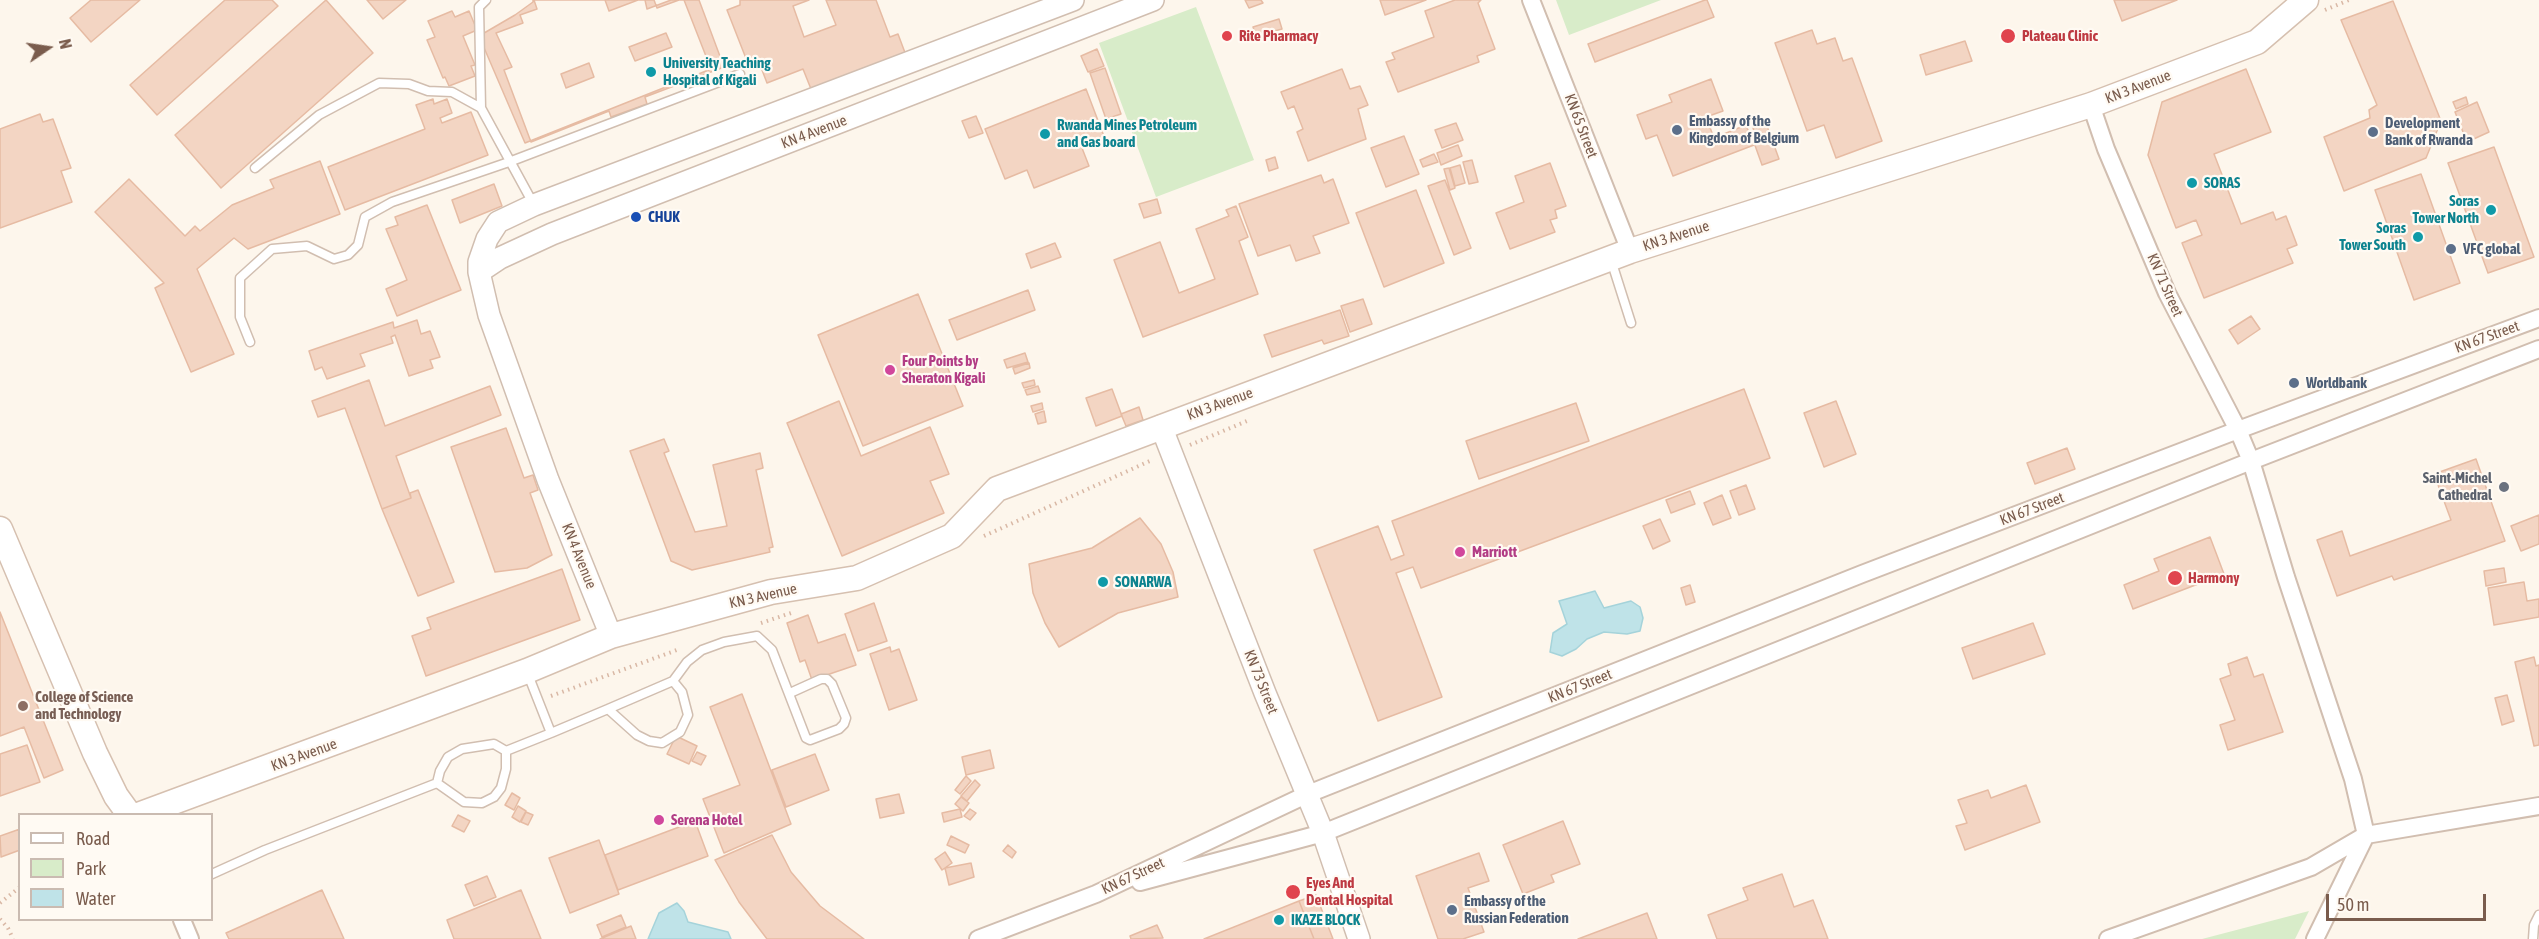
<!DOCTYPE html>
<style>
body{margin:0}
#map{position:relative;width:2539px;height:939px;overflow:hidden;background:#fdf6ec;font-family:"Asap Condensed",sans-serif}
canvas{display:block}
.legend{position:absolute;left:18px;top:813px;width:195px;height:108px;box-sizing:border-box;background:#fffaf3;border:2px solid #cabbb1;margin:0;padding:8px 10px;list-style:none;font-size:18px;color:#7a5c4d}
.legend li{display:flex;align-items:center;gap:12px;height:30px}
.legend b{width:30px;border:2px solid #cabbb1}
.north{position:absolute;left:18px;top:18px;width:60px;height:60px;-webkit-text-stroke:4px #fffaf3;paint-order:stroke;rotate:77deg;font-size:16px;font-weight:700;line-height:24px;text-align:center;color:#7a5c4d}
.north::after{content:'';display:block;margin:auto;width:21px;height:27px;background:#7a5c4d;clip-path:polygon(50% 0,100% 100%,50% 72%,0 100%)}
.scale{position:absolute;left:2326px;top:894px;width:160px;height:27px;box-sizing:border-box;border:3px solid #7a5c4d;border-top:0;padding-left:8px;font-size:18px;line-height:21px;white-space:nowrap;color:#7a5c4d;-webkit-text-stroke:4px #fffaf3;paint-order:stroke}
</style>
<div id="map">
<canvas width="2539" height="939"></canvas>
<ul class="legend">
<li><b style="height:8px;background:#fff"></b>Road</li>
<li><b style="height:16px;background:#d8ecc9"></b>Park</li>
<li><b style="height:16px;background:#bfe3e8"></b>Water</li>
</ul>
<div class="north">N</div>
<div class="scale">50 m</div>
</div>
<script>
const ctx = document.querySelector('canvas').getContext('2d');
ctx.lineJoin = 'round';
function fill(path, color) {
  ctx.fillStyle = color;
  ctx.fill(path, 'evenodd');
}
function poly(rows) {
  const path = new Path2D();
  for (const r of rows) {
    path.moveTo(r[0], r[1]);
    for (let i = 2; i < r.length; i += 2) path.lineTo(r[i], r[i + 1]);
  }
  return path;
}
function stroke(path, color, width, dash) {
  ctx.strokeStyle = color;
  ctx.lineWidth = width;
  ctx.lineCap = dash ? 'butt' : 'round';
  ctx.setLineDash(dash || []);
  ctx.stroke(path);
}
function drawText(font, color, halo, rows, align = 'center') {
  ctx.font = font + ' "Asap Condensed",sans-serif';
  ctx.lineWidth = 4.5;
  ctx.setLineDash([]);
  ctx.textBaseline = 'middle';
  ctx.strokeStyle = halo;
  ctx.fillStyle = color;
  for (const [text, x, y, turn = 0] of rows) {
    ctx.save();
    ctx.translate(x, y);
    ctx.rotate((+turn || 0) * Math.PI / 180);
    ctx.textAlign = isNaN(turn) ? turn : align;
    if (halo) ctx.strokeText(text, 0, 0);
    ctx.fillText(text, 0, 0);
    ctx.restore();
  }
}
fill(poly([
 [1556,0,1661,0,1569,35],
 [1196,7,1254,160,1156,197,1099,43],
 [2309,911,2295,939,2202,939]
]), '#d8ecc9');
const water = poly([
 [1595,591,1604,608,1631,601,1640,607,1643,618,1640,631,1627,634,1604,632,1587,639,1576,649,1562,656,1550,652,1553,633,1567,624,1559,601,1595,591],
 [677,903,684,911,688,922,728,932,731,939,648,939,659,913,677,903]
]);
fill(water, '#bfe3e8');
stroke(water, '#a5d3da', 1.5);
const building = poly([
 [91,0,140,0,91,42,70,18,91,0],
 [225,0,272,0,278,6,157,115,130,85,225,0],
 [326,0,373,53,221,188,175,135,326,0],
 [367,0,406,0,383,19,367,0],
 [533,0,645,0,647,9,671,0,684,0,711,69,525,143,479,36,515,15,533,2,533,0],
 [534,0,605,0,609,11,638,0,654,0,657,8,679,0,699,0,724,67,645,97,647,104,611,117,609,111,531,142,504,70,512,67,496,33,523,23,520,15,537,9,534,0],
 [666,33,672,47,635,61,629,47,666,33],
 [589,63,594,77,566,88,561,74,589,63],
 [740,0,809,0,793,6,804,37,836,25,826,0,876,0,890,37,898,34,907,58,813,94,803,69,767,83,757,57,747,61,727,10,740,5,740,0],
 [1245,0,1261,0,1263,3,1249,8,1245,0],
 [1380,0,1426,0,1385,15,1380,0],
 [1455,0,1481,0,1478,3,1495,49,1477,56,1479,62,1398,92,1386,62,1395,59,1392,53,1434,37,1425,11,1455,0],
 [1705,0,1707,0,1714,17,1595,62,1588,44,1705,0],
 [2114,0,2177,0,2122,21,2114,0],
 [2393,1,2441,121,2426,158,2344,191,2324,137,2370,118,2369,110,2377,105,2341,20,2393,1],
 [452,11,455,17,469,11,477,30,463,36,475,65,471,66,475,76,449,86,445,77,443,78,427,40,435,37,428,21,452,11],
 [1279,19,1282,29,1256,36,1253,27,1279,19],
 [1812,30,1817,44,1835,38,1843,61,1852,58,1882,141,1836,158,1824,125,1807,131,1775,43,1812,30],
 [1965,41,1972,61,1926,75,1920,55,1965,41],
 [1097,49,1104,66,1088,72,1081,56,1097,49],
 [1105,68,1121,114,1106,119,1090,73,1105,68],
 [1342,69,1350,89,1360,86,1368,105,1358,109,1366,139,1308,161,1297,132,1303,129,1294,106,1288,109,1281,92,1342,69],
 [2246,69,2271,132,2214,154,2241,224,2273,212,2276,220,2286,216,2297,245,2287,249,2293,263,2204,298,2182,243,2202,235,2196,220,2176,228,2148,155,2162,102,2246,69],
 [1711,79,1723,111,1706,117,1714,138,1746,125,1754,145,1673,176,1657,135,1646,139,1637,115,1672,102,1669,95,1711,79],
 [1086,89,1105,139,1082,148,1089,166,1034,188,1027,170,1005,179,985,129,1086,89],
 [2466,97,2468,104,2456,109,2453,102,2466,97],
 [433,99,434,104,447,99,452,113,440,118,442,123,471,112,488,155,345,210,328,167,425,129,416,105,433,99],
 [2477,102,2489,132,2467,142,2455,112,2477,102],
 [40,114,43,122,53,119,71,168,61,171,72,202,0,228,0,129,40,114],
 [976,116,983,133,969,138,962,121,976,116],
 [1456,123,1463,140,1442,148,1435,130,1456,123],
 [1766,123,1779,159,1762,165,1752,137,1756,136,1753,128,1766,123],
 [1404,136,1419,174,1386,187,1371,148,1404,136],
 [1458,145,1462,156,1441,165,1437,153,1458,145],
 [2494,147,2534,257,2488,273,2448,163,2494,147],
 [1434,154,1438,162,1423,167,1420,160,1434,154],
 [1275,157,1278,168,1269,171,1266,160,1275,157],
 [1472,160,1478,182,1469,184,1463,162,1472,160],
 [320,161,340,214,248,249,234,238,197,269,234,354,191,372,155,288,164,283,95,212,129,179,185,236,195,226,200,231,232,205,274,188,270,180,320,161],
 [1550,163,1566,206,1555,210,1557,218,1550,220,1555,232,1510,249,1496,213,1524,202,1515,176,1550,163],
 [1460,165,1465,183,1455,186,1450,168,1460,165],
 [1449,168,1455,188,1450,190,1444,169,1449,168],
 [2421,174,2460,283,2414,300,2375,190,2421,174],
 [1321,175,1324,183,1333,179,1349,223,1313,236,1320,253,1296,261,1290,245,1258,256,1239,204,1321,175],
 [1445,180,1471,248,1454,255,1428,186,1445,180],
 [494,184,502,206,460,223,452,200,494,184],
 [1416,190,1444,263,1384,287,1356,213,1416,190],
 [1157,199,1161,213,1144,218,1139,204,1157,199],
 [427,205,461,290,397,316,386,289,407,280,386,229,398,225,395,217,427,205],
 [1236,206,1248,237,1239,241,1258,294,1143,337,1114,260,1160,242,1179,293,1215,279,1196,229,1229,216,1226,210,1236,206],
 [1055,243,1061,257,1031,268,1026,254,1055,243],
 [1028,290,1035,310,957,340,949,320,1028,290],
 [918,294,963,406,863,446,818,335,918,294],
 [1363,299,1372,324,1350,332,1341,306,1363,299],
 [1340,310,1349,336,1324,344,1322,340,1272,357,1264,335,1340,310],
 [2251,316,2260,329,2238,344,2229,330,2251,316],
 [417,320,421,334,430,331,440,357,430,360,433,368,409,376,395,335,391,337,393,343,360,354,365,366,327,379,322,367,315,370,309,351,393,322,394,328,417,320],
 [1025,353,1028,362,1007,368,1004,360,1025,353],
 [1029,363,1030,368,1015,374,1013,368,1029,363],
 [369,380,385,426,490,386,501,415,396,456,411,498,382,509,345,408,318,417,312,401,369,380],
 [1034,380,1035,385,1024,388,1022,383,1034,380],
 [1038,386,1040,392,1027,395,1025,390,1038,386],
 [1112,389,1122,416,1096,426,1086,398,1112,389],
 [1744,389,1770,458,1421,588,1413,567,1396,573,1442,697,1378,721,1314,550,1378,526,1391,560,1404,555,1392,521,1744,389],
 [839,401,861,456,930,427,949,474,930,481,944,513,842,556,787,423,839,401],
 [1836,401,1856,454,1824,467,1804,413,1836,401],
 [1042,403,1043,409,1033,412,1031,406,1042,403],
 [1576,403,1589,441,1479,479,1466,441,1576,403],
 [1139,407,1143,420,1126,426,1121,414,1139,407],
 [1044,411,1046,422,1038,424,1035,414,1044,411],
 [506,428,524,478,533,475,538,490,530,493,552,555,527,568,495,572,451,447,506,428],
 [664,439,669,451,664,453,695,532,727,526,713,465,760,453,763,468,756,470,773,547,769,548,770,552,692,570,671,561,630,451,664,439],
 [2067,448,2075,469,2035,484,2027,463,2067,448],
 [2476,459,2505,541,2394,580,2392,576,2337,596,2317,540,2342,531,2350,556,2451,520,2434,474,2476,459],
 [1746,485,1755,509,1739,515,1730,491,1746,485],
 [418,490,454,582,418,596,382,509,411,498,410,493,418,490],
 [1690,491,1695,504,1671,513,1666,500,1690,491],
 [1722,495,1731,518,1713,525,1704,503,1722,495],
 [2539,515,2539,544,2521,551,2511,526,2539,515],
 [1140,518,1161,544,1173,572,1178,597,1118,613,1059,647,1045,623,1033,593,1029,564,1092,548,1140,518],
 [1660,519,1670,541,1653,549,1643,526,1660,519],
 [2210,537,2224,574,2133,609,2124,585,2159,571,2154,559,2210,537],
 [2504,568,2506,582,2486,586,2484,571,2504,568],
 [562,569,580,620,426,676,412,636,431,629,427,618,562,569],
 [2524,582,2527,601,2539,599,2539,617,2494,625,2488,588,2524,582],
 [1690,585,1695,602,1686,605,1681,588,1690,585],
 [874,603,887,641,858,651,845,614,874,603],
 [0,612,63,770,44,778,24,727,0,736,0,612],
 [808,615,818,643,845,634,856,665,812,680,805,660,800,662,787,623,808,615],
 [2033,623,2045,654,1973,679,1962,648,2033,623],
 [890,647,891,652,899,649,917,700,889,710,870,654,890,647],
 [2247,657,2254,677,2263,674,2283,732,2228,750,2220,725,2235,720,2220,679,2231,675,2228,664,2247,657],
 [2534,657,2536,666,2539,665,2539,745,2534,746,2515,662,2534,657],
 [742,694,791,824,724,853,703,799,740,785,710,707,742,694],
 [2507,695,2514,721,2502,725,2495,698,2507,695],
 [676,736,697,746,689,764,667,754,676,736],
 [27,745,40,782,0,796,0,754,27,745],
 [990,750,994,768,966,775,962,757,990,750],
 [697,752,706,756,701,765,692,761,697,752],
 [815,754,829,790,786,807,772,770,815,754],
 [966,776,971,781,960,794,955,790,966,776],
 [975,780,980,785,967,801,961,796,975,780],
 [2026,785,2040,822,1965,850,1956,826,1967,823,1958,800,1988,790,1991,798,2026,785],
 [512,793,520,798,514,810,505,805,512,793],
 [899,794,904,813,880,818,876,799,899,794],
 [961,797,969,803,963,811,955,804,961,797],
 [518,806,526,811,520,822,512,817,518,806],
 [960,809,962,817,944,822,942,813,960,809],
 [970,809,976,813,970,820,964,816,970,809],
 [526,812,533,815,528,825,521,822,526,812],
 [458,815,470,821,464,832,452,826,458,815],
 [695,821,708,856,618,890,605,855,695,821],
 [1563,821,1580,864,1551,875,1554,882,1523,894,1503,845,1563,821],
 [20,829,20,850,1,857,0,836,20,829],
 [772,835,791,872,820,906,864,939,767,939,739,902,715,860,772,835],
 [951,836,969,845,965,853,947,845,951,836],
 [599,840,619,894,570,913,549,858,599,840],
 [1008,845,1016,852,1012,858,1003,851,1008,845],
 [945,852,952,863,942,870,935,859,945,852],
 [1479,853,1489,881,1468,888,1484,932,1463,939,1438,939,1416,876,1479,853],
 [971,863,974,877,949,885,945,868,971,863],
 [1782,874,1794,907,1813,900,1828,939,1717,939,1708,915,1748,900,1743,888,1782,874],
 [487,876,496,897,474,906,465,885,487,876],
 [322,890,344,939,229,939,226,933,322,890],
 [521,890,541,939,454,939,447,920,521,890],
 [1316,895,1333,939,1314,939,1299,901,1316,895],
 [1299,901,1314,939,1204,939,1299,901],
 [1647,913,1657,939,1578,939,1647,913],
 [621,915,626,927,602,937,597,925,621,915],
 [1157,925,1163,938,1131,939,1130,936,1157,925],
 [631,926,636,939,600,939,631,926]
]);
fill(building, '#f3d5c3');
stroke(building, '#e6bba3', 1.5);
const service = poly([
 [486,0,479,7,481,108,534,205],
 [255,168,319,115,379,83,409,84,428,91,452,92,481,108],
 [1611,260,1631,323],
 [250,342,240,317,240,278,272,249,307,246,334,259,348,255,358,245,365,217,392,202,509,162,740,74],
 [673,681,687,662,702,650,724,642,757,636,772,650,806,738,810,740,839,729,844,724,846,718,832,684,827,679,821,679,790,693],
 [551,733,608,709,637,735,649,741,662,743,680,732,688,715,682,692,673,681,608,709],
 [437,783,464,802,482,803,494,797,501,788,506,769,506,751],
 [212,874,265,850,437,783,440,771,448,757,462,749,494,744,506,751,551,733,527,672],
 [2533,939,2534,925,2539,915]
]);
const minor = poly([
 [1531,0,1630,251],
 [2091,105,2106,149,2167,293,2238,430,2251,461,2286,577,2353,779,2366,835,2315,939],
 [1140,882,1323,833,2251,461,2539,349],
 [182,920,190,939],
 [978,939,1096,894,1308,794,1862,574,2238,430,2539,318],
 [2108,939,2311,867,2366,835,2539,806]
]);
const tertiary = poly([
 [479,272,500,258,552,234,1153,0],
 [1161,426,1265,693,1323,833,1359,939],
 [611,636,548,480,489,315,479,272,479,262,487,239,498,222,534,205,1073,0]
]);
const secondary = poly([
 [0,529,95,753,116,796,129,814],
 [141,814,527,671,611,636,771,592,857,578,952,536,997,489,1630,251,2091,105,2257,42,2306,0]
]);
stroke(service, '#d1beb0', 11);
stroke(minor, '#d1beb0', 20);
stroke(tertiary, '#d1beb0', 24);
stroke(secondary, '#d6c0b0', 27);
stroke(poly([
 [2325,10,2349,0],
 [1190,445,1247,421],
 [984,536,1152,460],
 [761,623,791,613],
 [551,696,677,650],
 [0,903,20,887],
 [0,919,8,928,13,939]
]), '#d9b8a5', 4, [1.5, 4.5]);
stroke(service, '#fff', 8);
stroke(minor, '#fff', 16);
stroke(tertiary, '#fff', 21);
stroke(secondary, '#fff', 24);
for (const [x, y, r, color] of [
 [1227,36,6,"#e0444e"],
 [2008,36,8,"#e0444e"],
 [651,72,6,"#0f9aa8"],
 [1677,130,6,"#5c6f8a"],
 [2373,132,6,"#5c6f8a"],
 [1045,134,6,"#0f9aa8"],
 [2192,183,6,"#0f9aa8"],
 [2491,210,6,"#0f9aa8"],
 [636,217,6,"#1a4fb4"],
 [2418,237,6,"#0f9aa8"],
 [2451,249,6,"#5c6f8a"],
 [890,370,6,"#d1479c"],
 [2294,383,6,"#5c6f8a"],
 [2504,487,6,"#6b7280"],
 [1460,552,6,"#d1479c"],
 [2175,578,8,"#e0444e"],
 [1103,582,6,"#0f9aa8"],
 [23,706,6,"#8d6e63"],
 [659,820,6,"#d1479c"],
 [1293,892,8,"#e0444e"],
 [1452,910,6,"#5c6f8a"],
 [1279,920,6,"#0f9aa8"]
]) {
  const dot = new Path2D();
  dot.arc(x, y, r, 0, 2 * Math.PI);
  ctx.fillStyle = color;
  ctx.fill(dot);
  stroke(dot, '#fffaf3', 2);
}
drawText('bold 15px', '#be3a42', '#fffaf3', [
 ["Rite Pharmacy",1239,36],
 ["Plateau Clinic",2022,36],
 ["Harmony",2188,578],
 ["Eyes And",1306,883],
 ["Dental Hospital",1306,900]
], 'left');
drawText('bold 15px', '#0d838f', '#fffaf3', [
 ["University Teaching",663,63],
 ["Hospital of Kigali",663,80],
 ["Rwanda Mines Petroleum",1057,125],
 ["and Gas board",1057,142],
 ["SORAS",2204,183],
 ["Soras",2479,201,"right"],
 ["Tower North",2479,218,"right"],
 ["Soras",2406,228,"right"],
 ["Tower South",2406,245,"right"],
 ["SONARWA",1115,582],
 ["IKAZE BLOCK",1291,920]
], 'left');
drawText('15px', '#7a5c4d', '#fffaf3', [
 ["KN 3 Avenue",2138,87,-21],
 ["KN 65 Street",1581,126,69],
 ["KN 4 Avenue",814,132,-21],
 ["KN 3 Avenue",1676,236,-18],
 ["KN 71 Street",2165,285,66],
 ["KN 67 Street",2487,337,-20],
 ["KN 3 Avenue",1220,404,-20],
 ["KN 67 Street",2032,509,-21],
 ["KN 4 Avenue",579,556,68],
 ["KN 3 Avenue",763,596,-13],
 ["KN 73 Street",1261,682,68],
 ["KN 67 Street",1580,686,-22],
 ["KN 3 Avenue",304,755,-20],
 ["KN 67 Street",1133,876,-25]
]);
drawText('bold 15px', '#4e5e75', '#fffaf3', [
 ["Embassy of the",1689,121],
 ["Kingdom of Belgium",1689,138],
 ["Development",2385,123],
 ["Bank of Rwanda",2385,140],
 ["VFC global",2463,249],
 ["Worldbank",2306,383],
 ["Embassy of the",1464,901],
 ["Russian Federation",1464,918]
], 'left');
drawText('bold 15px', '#164399', '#fffaf3', [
 ["CHUK",648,217]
], 'left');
drawText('bold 15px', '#b23c85', '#fffaf3', [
 ["Four Points by",902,361],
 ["Sheraton Kigali",902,378],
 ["Marriott",1472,552],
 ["Serena Hotel",671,820]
], 'left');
drawText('bold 15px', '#5b616d', '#fffaf3', [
 ["Saint-Michel",2492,478],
 ["Cathedral",2492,495]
], 'right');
drawText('bold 15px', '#785e54', '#fffaf3', [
 ["College of Science",35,697],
 ["and Technology",35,714]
], 'left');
</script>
